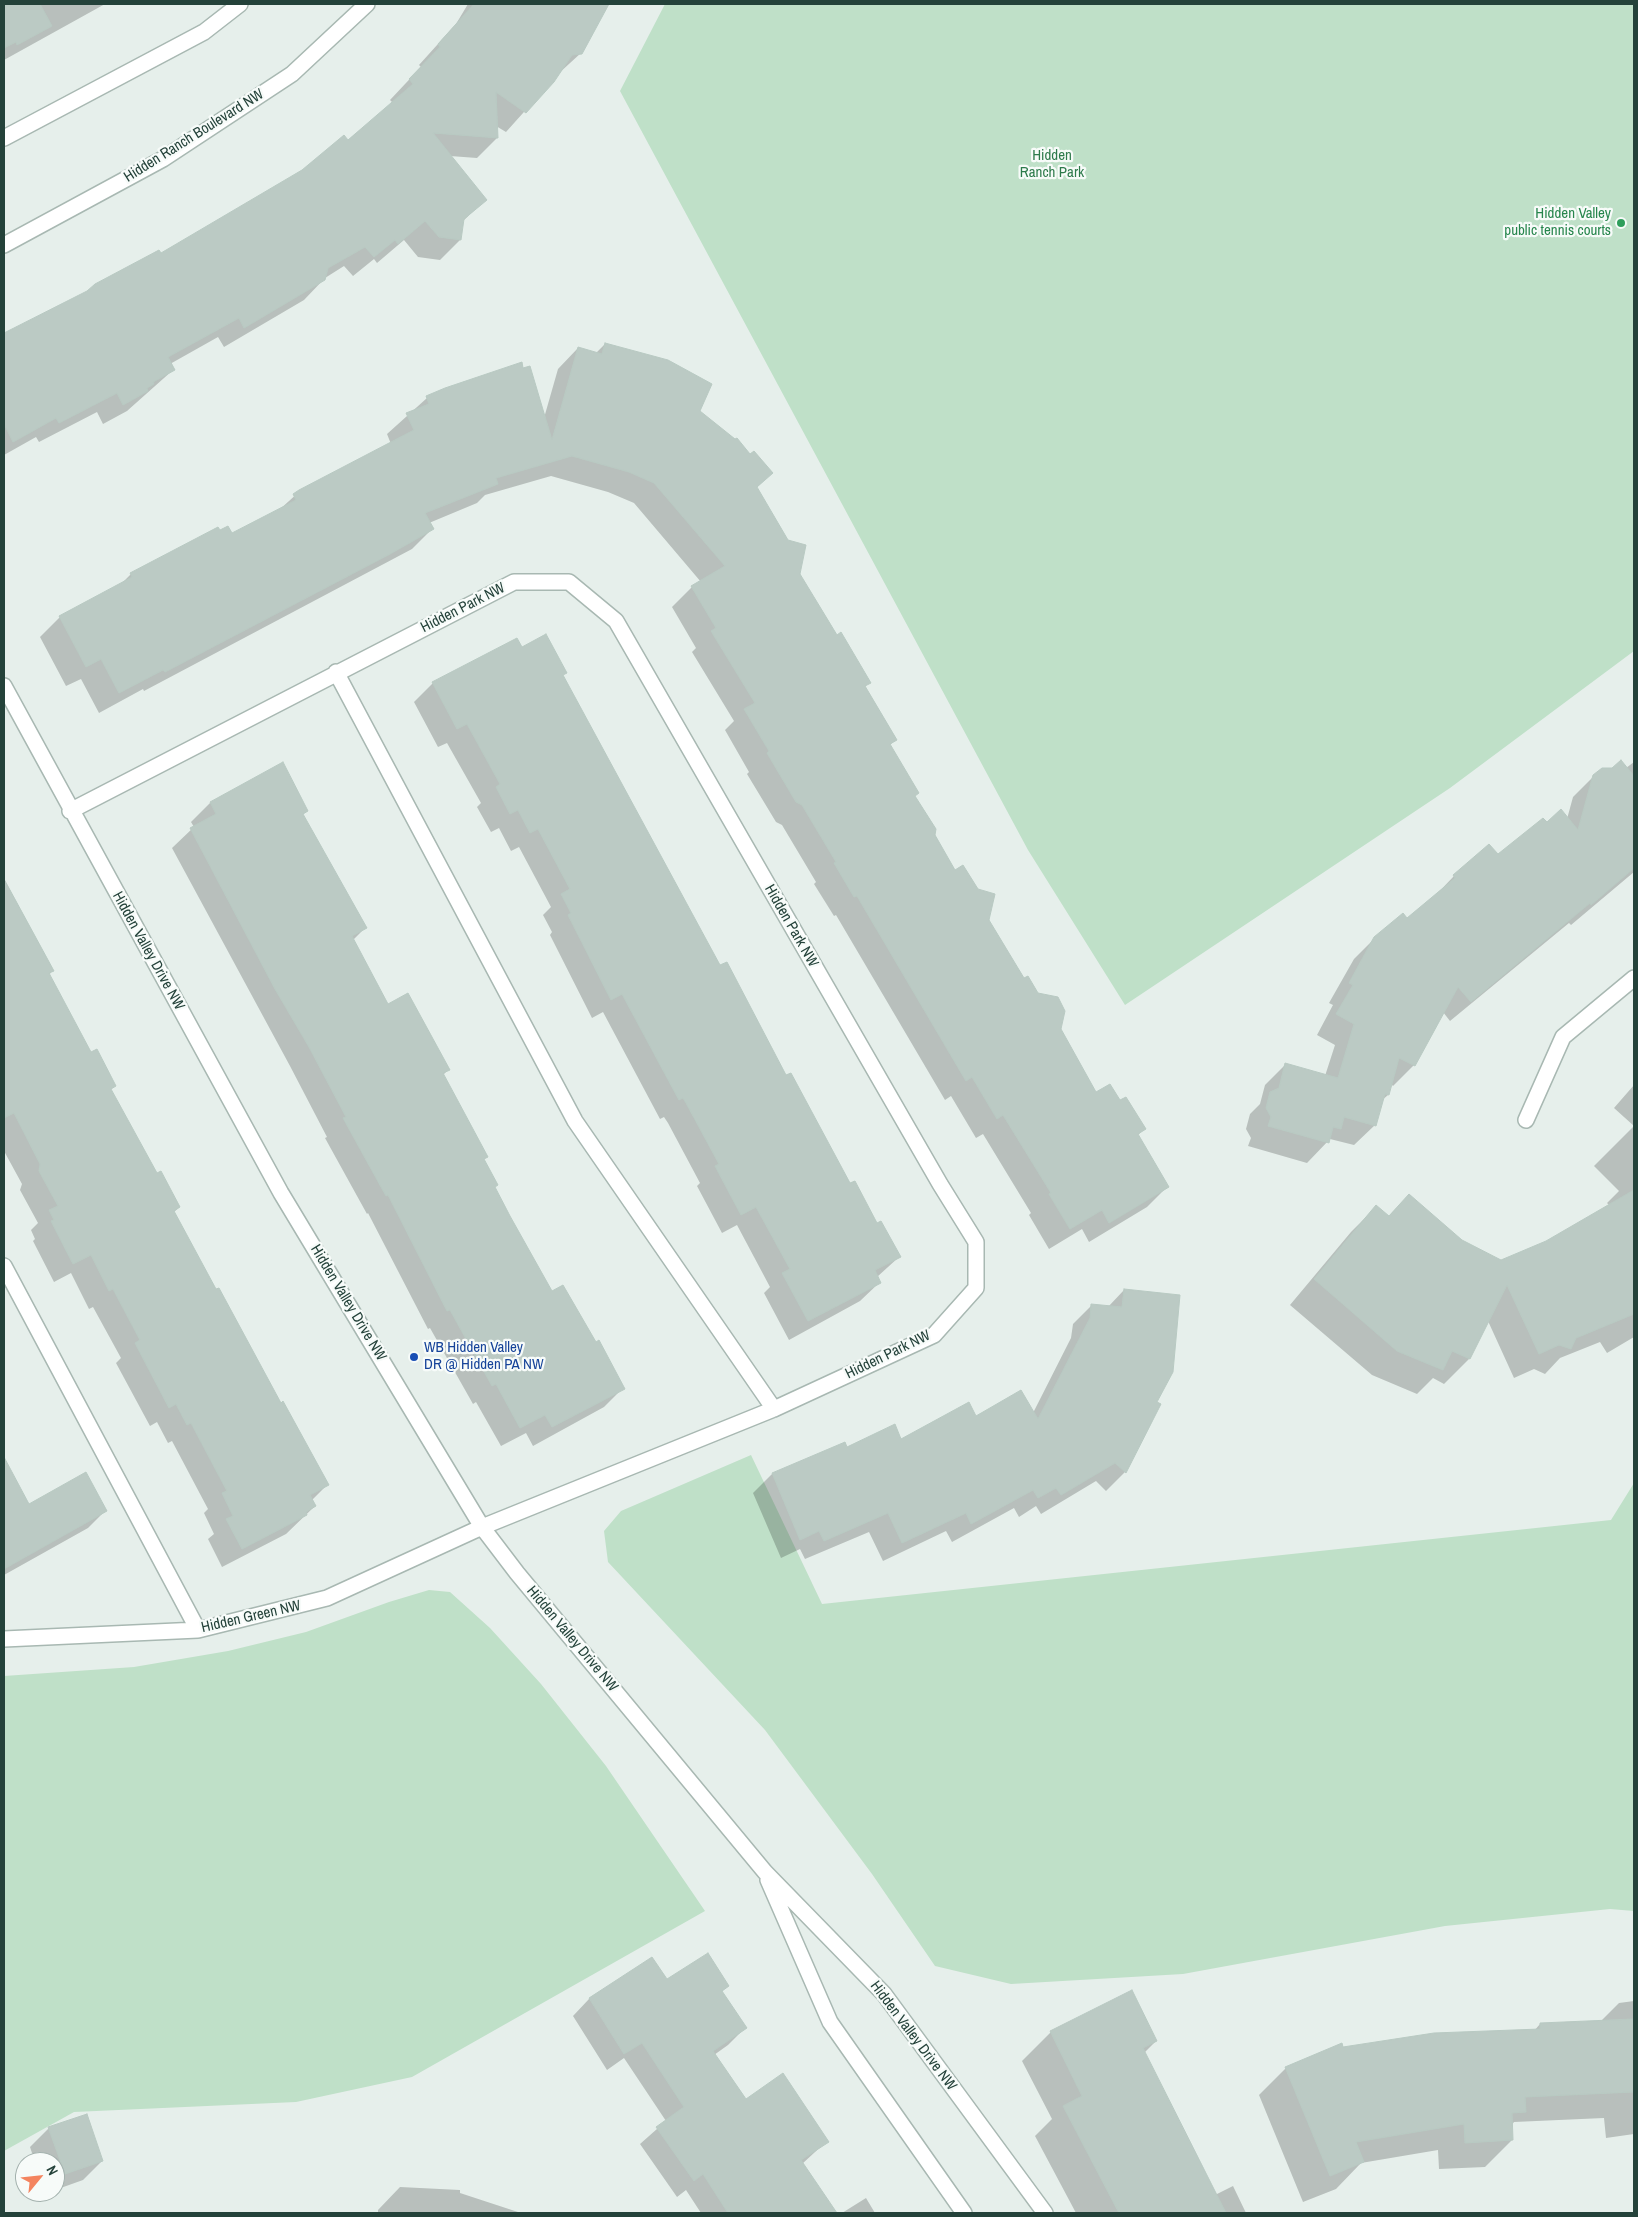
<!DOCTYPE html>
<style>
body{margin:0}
#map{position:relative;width:1638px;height:2217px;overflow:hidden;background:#e6efeb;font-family:"Archivo Narrow",sans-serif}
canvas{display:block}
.frame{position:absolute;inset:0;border:5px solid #24423a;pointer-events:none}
.north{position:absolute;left:15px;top:2152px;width:50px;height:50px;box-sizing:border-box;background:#f7fbf9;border:1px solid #a3b1ad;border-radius:50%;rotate:62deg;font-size:14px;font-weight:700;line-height:20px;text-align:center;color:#24423a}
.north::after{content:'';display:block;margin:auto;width:18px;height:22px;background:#f4845f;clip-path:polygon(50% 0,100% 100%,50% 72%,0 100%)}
</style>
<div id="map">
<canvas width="1638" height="2217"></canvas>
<div class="frame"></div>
<div class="north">N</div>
</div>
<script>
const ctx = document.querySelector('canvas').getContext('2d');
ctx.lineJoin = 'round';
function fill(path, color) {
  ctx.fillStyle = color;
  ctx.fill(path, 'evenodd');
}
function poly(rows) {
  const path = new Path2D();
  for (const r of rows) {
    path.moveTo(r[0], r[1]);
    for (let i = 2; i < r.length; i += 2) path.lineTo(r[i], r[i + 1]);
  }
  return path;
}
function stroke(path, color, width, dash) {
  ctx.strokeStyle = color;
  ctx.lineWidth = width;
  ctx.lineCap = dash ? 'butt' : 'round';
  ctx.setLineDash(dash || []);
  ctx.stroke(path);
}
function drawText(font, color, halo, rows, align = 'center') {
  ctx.font = font + ' "Archivo Narrow",sans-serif';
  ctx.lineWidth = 4.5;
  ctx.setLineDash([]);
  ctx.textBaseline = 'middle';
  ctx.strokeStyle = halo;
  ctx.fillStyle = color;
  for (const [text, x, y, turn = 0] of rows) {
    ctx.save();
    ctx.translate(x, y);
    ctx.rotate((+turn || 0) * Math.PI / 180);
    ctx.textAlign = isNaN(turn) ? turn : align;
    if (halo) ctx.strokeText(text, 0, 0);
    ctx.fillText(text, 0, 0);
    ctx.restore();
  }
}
fill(poly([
 [665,4,1634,4,1634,651,1450,788,1125,1005,1028,850,620,91],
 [751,1455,822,1604,1611,1520,1634,1483,1634,1911,1610,1909,1445,1926,1183,1974,1011,1984,935,1966,872,1874,765,1730,608,1562,604,1531,621,1511],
 [429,1590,450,1592,490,1628,541,1684,606,1766,705,1911,412,2077,296,2102,74,2112,4,2151,4,1676,134,1667,228,1651,306,1632,389,1602]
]), '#bfe0c8');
fill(poly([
 [4,4,105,4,4,60],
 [468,4,608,4,581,53,558,74,506,132,496,126,497,138,477,158,450,156,485,200,462,222,460,240,440,260,418,257,404,240,377,263,374,259,353,276,344,266,325,278,304,300,224,347,218,337,170,364,173,370,127,411,103,424,97,412,39,442,36,437,4,455,4,336,160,255,303,171,347,141,393,103,390,100,421,67,419,65,456,24],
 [605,344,699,412,771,473,756,488,799,575,836,636,869,682,865,687,896,739,889,746,954,872,988,921,1023,980,1060,1029,1096,1094,1120,1102,1144,1129,1137,1136,1167,1187,1147,1207,1089,1242,1082,1229,1049,1249,1029,1215,1031,1213,983,1134,976,1138,951,1096,945,1100,836,915,834,916,814,884,816,882,782,825,776,822,747,774,749,772,725,730,734,721,692,652,696,648,672,607,692,587,701,582,634,503,608,492,551,476,485,495,477,503,429,523,432,529,412,549,144,691,143,689,99,713,81,679,66,686,40,637,60,617,121,584,131,574,219,532,232,535,278,511,300,491,391,444,387,434,427,398,521,364,544,418,558,369,578,348,596,353],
 [521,649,562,676,720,967,850,1185,899,1257,877,1277,880,1282,860,1301,789,1340,764,1293,770,1287,737,1225,722,1233,697,1186,700,1183,668,1123,664,1117,660,1119,603,1012,592,1018,550,935,552,932,543,915,551,907,519,847,511,851,499,828,491,832,477,807,481,803,447,743,438,747,414,702,433,683],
 [1634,762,1634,872,1571,925,1569,923,1450,1021,1443,1012,1414,1065,1393,1086,1391,1084,1388,1095,1381,1101,1375,1125,1354,1145,1330,1139,1307,1163,1248,1146,1251,1138,1246,1129,1250,1114,1260,1104,1265,1085,1286,1064,1325,1076,1335,1045,1317,1035,1333,1005,1329,1003,1354,959,1375,938,1407,919,1434,897,1454,876,1497,855,1547,823,1567,819,1573,797,1594,776,1626,768],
 [210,803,307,811,302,815,366,927,353,940,388,1006,448,1070,443,1075,486,1157,483,1160,493,1187,551,1293,623,1388,604,1407,533,1446,526,1433,501,1446,476,1402,473,1404,430,1328,428,1329,368,1213,367,1214,325,1138,327,1137,290,1066,172,848,194,827,191,822],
 [4,879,53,970,49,975,91,1054,114,1086,110,1090,156,1174,179,1207,174,1212,216,1291,327,1485,312,1500,315,1506,286,1534,222,1567,208,1539,214,1534,204,1513,208,1509,172,1441,168,1443,157,1422,150,1426,116,1363,121,1358,93,1307,89,1309,71,1273,54,1282,33,1241,35,1239,31,1230,38,1223,20,1190,22,1184,4,1151],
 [1634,1085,1634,1337,1607,1353,1600,1342,1560,1358,1545,1374,1534,1369,1514,1378,1488,1321,1469,1359,1444,1384,1433,1378,1417,1394,1372,1375,1290,1305,1351,1232,1376,1207,1388,1217,1409,1195,1462,1241,1501,1261,1547,1242,1609,1205,1607,1203,1619,1191,1594,1166,1634,1126,1614,1108],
 [1124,1290,1156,1403,1159,1405,1125,1472,1106,1491,1096,1481,1041,1514,1036,1506,1019,1517,1014,1508,952,1542,946,1531,883,1561,869,1532,805,1559,800,1549,781,1558,753,1493,772,1474,846,1448,901,1441,976,1418,1033,1413,1071,1338,1073,1324,1092,1305,1108,1307],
 [4,1467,28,1506,105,1511,88,1528,4,1575],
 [652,1959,667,1981,728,1986,721,1992,745,2028,728,2045,714,2055,746,2101,827,2141,802,2164,836,2213,701,2213,686,2190,677,2197,640,2144,666,2121,624,2058,607,2070,573,2016,589,1999],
 [1634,2001,1634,2134,1606,2138,1604,2118,1514,2122,1511,2126,1512,2140,1485,2167,1439,2169,1438,2150,1361,2163,1336,2189,1303,2202,1259,2095,1286,2068,1343,2049,1534,2031,1540,2024,1601,2021,1619,2003],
 [1051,2032,1156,2041,1144,2053,1215,2195,1233,2186,1246,2213,1076,2213,1035,2136,1052,2119,1022,2061],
 [49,2128,102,2161,83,2180,55,2190,55,2162,35,2162,30,2147],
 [400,2187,460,2190,460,2193,521,2213,378,2213,378,2210],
 [866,2198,875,2213,842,2213]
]), '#0003');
const building = poly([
 [4,4,40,4,52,26,17,45,16,42,4,48,4,4],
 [474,4,609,4,582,54,572,55,554,82,526,113,496,92,498,138,433,133,487,200,464,219,461,240,439,237,425,221,398,244,395,240,374,257,365,247,328,268,325,280,244,328,239,318,168,357,175,370,153,382,154,384,147,388,148,391,123,405,117,393,59,423,56,418,13,442,4,424,4,333,87,291,95,284,159,250,161,253,302,170,344,135,348,140,413,84,409,79,440,47,438,44,474,4],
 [605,343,668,360,712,384,700,411,735,439,737,438,750,454,754,451,773,473,757,487,788,540,806,545,800,574,837,635,841,632,871,683,865,686,897,740,890,744,919,793,915,796,936,829,935,835,955,870,963,865,978,889,995,894,989,920,1024,978,1028,976,1038,993,1058,997,1065,1011,1061,1029,1096,1092,1110,1084,1120,1100,1126,1097,1146,1129,1138,1134,1169,1187,1109,1223,1102,1210,1070,1229,1049,1194,1051,1193,1003,1115,997,1119,972,1077,966,1081,857,896,854,897,834,863,836,862,802,805,796,802,767,753,769,751,744,709,755,703,711,631,716,628,691,586,725,566,654,483,629,472,572,456,496,478,498,484,425,513,434,529,390,554,165,672,163,670,119,693,101,659,86,667,59,616,132,577,130,573,218,527,220,530,228,526,232,533,296,500,293,494,299,490,414,430,406,413,429,404,426,396,445,388,522,362,523,368,530,366,552,440,578,347,602,354,605,343],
 [546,634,567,673,563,675,720,965,727,962,786,1075,791,1073,850,1183,855,1181,877,1223,881,1221,901,1257,875,1270,881,1283,808,1321,782,1273,790,1269,756,1207,741,1215,715,1166,719,1164,686,1103,683,1098,679,1100,622,994,611,1000,568,915,571,913,561,894,570,889,538,829,530,833,518,810,510,814,496,787,500,784,467,724,457,729,432,682,517,638,522,647,546,634],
 [1621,760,1634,776,1634,868,1591,905,1590,903,1471,1002,1458,987,1415,1066,1399,1058,1389,1095,1385,1094,1376,1126,1344,1117,1341,1129,1333,1127,1329,1143,1268,1126,1271,1117,1266,1108,1270,1092,1279,1088,1285,1063,1338,1078,1354,1024,1336,1014,1353,985,1349,983,1374,937,1403,913,1407,918,1455,878,1453,875,1489,844,1498,854,1543,818,1547,822,1561,809,1578,830,1593,775,1602,768,1612,768,1621,760],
 [283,762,308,811,303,814,367,928,352,936,388,1004,408,993,450,1070,443,1073,488,1157,484,1159,498,1185,495,1187,510,1216,552,1291,563,1285,596,1342,599,1340,625,1389,552,1427,545,1415,520,1428,496,1384,492,1386,450,1310,447,1311,388,1195,386,1196,343,1118,346,1117,309,1047,275,989,190,828,216,814,210,802,283,762],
 [4,879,54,971,49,973,91,1052,97,1049,116,1086,111,1089,157,1173,161,1171,180,1207,174,1211,216,1289,219,1288,281,1403,283,1401,329,1485,310,1495,316,1506,306,1512,307,1515,242,1549,226,1519,233,1516,222,1493,227,1491,191,1423,187,1425,176,1404,169,1408,135,1343,140,1340,113,1289,109,1291,91,1255,73,1264,51,1221,54,1220,49,1210,58,1206,39,1171,40,1164,14,1113,4,1118,4,879],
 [1634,1190,1634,1314,1576,1338,1571,1349,1559,1345,1539,1354,1507,1285,1470,1359,1452,1351,1443,1370,1397,1351,1314,1279,1376,1205,1389,1216,1409,1194,1462,1240,1501,1260,1546,1241,1634,1190],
 [1124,1289,1180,1295,1173,1372,1157,1402,1161,1404,1126,1473,1115,1463,1061,1495,1056,1488,1038,1498,1033,1490,971,1524,966,1513,902,1543,888,1513,824,1541,819,1531,800,1540,772,1473,845,1442,847,1447,895,1424,901,1439,969,1402,976,1416,1021,1390,1038,1419,1090,1318,1091,1304,1122,1307,1124,1289],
 [4,1457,29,1504,86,1472,107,1511,4,1569,4,1457],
 [708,1953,729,1986,722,1991,747,2028,713,2051,746,2099,783,2073,829,2142,801,2160,837,2213,728,2213,703,2174,694,2181,656,2127,684,2107,642,2043,624,2054,589,1998,652,1957,667,1979,708,1953],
 [1132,1990,1157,2041,1143,2048,1226,2213,1119,2213,1063,2106,1082,2096,1050,2031,1132,1990],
 [1634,2019,1634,2092,1525,2097,1526,2112,1512,2113,1513,2140,1465,2143,1464,2124,1356,2142,1364,2162,1330,2176,1285,2067,1342,2043,1343,2047,1434,2033,1540,2029,1540,2023,1634,2019],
 [87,2114,103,2161,65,2174,48,2127,87,2114]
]);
fill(building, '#bbcac4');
stroke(building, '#b8c9c2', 1);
const minor = poly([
 [4,138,204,32,240,4],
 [4,245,163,159,292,74,367,4],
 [336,672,575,1121,774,1409],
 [4,686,281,1193,482,1527,517,1573,765,1872,884,1994,1045,2213],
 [1526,1120,1563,1037,1634,978],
 [4,1266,198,1630],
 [4,1639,198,1630,327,1598,482,1527,774,1409,934,1335,976,1288,976,1242,940,1184,616,621,569,582,514,582,70,811],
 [768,1880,830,2022,964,2213]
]);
stroke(minor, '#a8b8b2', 18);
stroke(minor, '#fff', 15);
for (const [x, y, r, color] of [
 [1621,223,5,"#2e9e5b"],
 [414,1357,5,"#1a4fb4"]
]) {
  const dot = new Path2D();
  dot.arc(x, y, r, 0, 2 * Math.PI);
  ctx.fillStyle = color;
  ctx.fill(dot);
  stroke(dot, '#f7fbf9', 2);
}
drawText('15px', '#24423a', '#f7fbf9', [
 ["Hidden Ranch Boulevard NW",194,136,-32],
 ["Hidden Park NW",463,608,-27],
 ["Hidden Park NW",791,926,60],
 ["Hidden Valley Drive NW",148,951,61],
 ["Hidden Valley Drive NW",348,1303,59],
 ["Hidden Park NW",888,1355,-26],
 ["Hidden Green NW",251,1617,-13],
 ["Hidden Valley Drive NW",572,1639,50],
 ["Hidden Valley Drive NW",913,2036,53]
]);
drawText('15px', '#2d7a4b', '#f7fbf9', [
 ["Hidden",1052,156],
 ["Ranch Park",1052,173]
]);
drawText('15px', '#27864d', '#f7fbf9', [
 ["Hidden Valley",1611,214],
 ["public tennis courts",1611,231]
], 'right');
drawText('15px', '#164399', '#f7fbf9', [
 ["WB Hidden Valley",424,1348],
 ["DR @ Hidden PA NW",424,1365]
], 'left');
</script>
